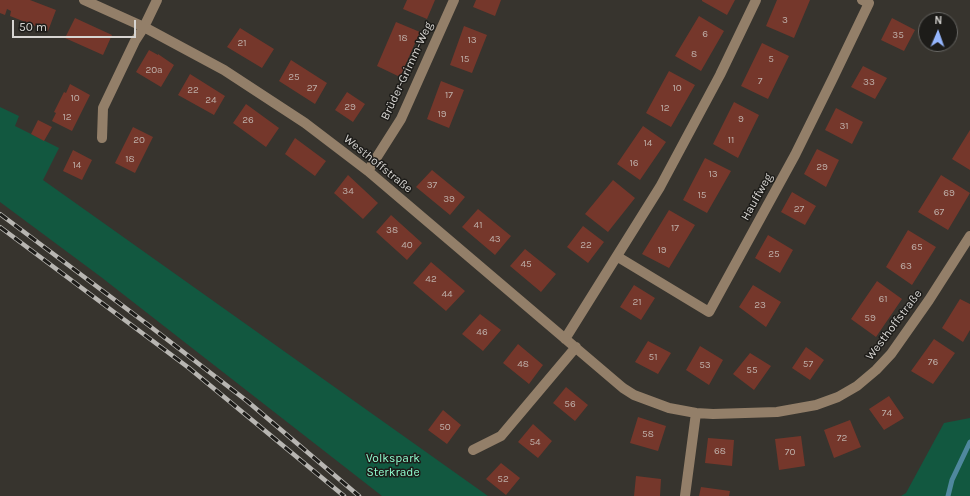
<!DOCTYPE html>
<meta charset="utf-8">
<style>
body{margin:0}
#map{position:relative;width:970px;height:496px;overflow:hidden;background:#37342e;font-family:Karla,sans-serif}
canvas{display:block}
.north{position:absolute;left:918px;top:12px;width:40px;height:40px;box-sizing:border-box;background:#1d1c19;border:1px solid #676663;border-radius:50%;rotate:2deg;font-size:11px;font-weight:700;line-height:16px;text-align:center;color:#d7d5d2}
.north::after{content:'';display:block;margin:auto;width:14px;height:18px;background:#95b6fd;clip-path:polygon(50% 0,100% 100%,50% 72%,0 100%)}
.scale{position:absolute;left:12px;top:20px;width:124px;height:18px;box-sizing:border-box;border:2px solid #d7d5d2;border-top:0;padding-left:5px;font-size:12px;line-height:14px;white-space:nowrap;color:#d7d5d2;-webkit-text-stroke:3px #1d1c19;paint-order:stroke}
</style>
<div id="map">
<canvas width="970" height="496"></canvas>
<div class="north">N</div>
<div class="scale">50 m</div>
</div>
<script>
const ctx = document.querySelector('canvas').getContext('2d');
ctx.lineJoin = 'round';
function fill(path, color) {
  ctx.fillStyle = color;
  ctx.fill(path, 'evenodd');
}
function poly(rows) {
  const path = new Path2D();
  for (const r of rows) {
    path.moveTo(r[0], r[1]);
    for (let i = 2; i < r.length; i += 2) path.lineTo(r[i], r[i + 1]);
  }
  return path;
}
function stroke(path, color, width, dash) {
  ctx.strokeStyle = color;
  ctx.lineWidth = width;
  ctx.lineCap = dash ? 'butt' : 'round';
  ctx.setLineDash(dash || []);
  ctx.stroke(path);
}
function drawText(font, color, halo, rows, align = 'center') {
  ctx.font = font + ' Karla,sans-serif';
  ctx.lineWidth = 3;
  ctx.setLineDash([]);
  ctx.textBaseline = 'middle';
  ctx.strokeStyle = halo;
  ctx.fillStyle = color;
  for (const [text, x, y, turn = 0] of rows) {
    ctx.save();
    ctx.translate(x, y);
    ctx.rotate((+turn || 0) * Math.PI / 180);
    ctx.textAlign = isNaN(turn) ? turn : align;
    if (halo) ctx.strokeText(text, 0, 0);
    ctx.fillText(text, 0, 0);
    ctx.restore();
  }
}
fill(poly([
 [0,107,19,116,15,126,59,148,43,180,488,496,382,496,101,277,0,202],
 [970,418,970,496,901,496,906,493,944,423]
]), '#125840');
stroke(poly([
 [948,496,952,480,970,442]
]), '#4f889e', 5);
fill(poly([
 [0,0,30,0,56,10,48,31,10,16,11,11,7,9,5,15,0,13],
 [407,0,435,0,427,19,403,9],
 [476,0,501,0,495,16,473,7],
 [702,0,735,0,727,15,702,1],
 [777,0,810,0,794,38,766,26],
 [699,16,724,31,701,71,675,56],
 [75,18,112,35,103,55,65,38],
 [892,18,915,30,904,51,881,40],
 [396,22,420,32,400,77,377,66],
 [464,26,487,35,472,73,450,65],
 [240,28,274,49,262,68,227,47],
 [762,43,789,56,768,99,741,86],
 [149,50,158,55,158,54,174,65,161,87,136,72],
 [291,60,327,83,315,104,279,81],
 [863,66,887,78,875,99,851,87],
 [669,71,695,85,671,127,646,113],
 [190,74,225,96,214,115,178,95],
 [441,81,464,90,449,128,427,119],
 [70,84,90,95,72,131,52,121,56,113,54,112,64,92,66,93],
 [347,92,365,104,353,122,335,110],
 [734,102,759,115,738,158,713,144],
 [246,104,279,128,266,147,233,123],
 [836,108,863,122,852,144,825,130],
 [38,120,52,127,44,141,31,134],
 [643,126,666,142,640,180,617,164],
 [133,127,153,137,135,173,115,163],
 [970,130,970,170,952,159],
 [295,138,326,161,315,176,285,154],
 [817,149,839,160,826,187,804,174],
 [73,150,92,160,82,180,63,171],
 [705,158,731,171,707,213,683,200],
 [432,170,465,197,450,215,416,187],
 [348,175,378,203,363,219,334,193],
 [941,175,970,193,948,230,918,212],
 [613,180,635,198,608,232,585,214],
 [792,192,816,206,805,225,781,212],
 [478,209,511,236,495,255,462,227],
 [669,210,695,225,669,268,642,254],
 [391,215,422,243,407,260,376,232],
 [583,226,604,242,588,263,567,247],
 [908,230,936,247,912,285,886,267],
 [768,235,793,250,780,273,755,258],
 [525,249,556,274,541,292,510,266],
 [431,262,465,291,446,311,413,283],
 [877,281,902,299,876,337,851,319],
 [634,285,655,298,641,320,620,307],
 [753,285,781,302,766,327,739,307],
 [960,299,970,304,970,330,963,342,942,328],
 [480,314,501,330,483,351,462,334],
 [934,339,955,353,933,384,911,371],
 [648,341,671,353,658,374,635,362],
 [518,344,543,365,529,384,503,363],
 [700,346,723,360,709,385,686,370],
 [806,347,824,360,810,380,792,368],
 [750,353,771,366,754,390,733,374],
 [566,387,588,405,575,421,553,403],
 [889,396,904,418,884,430,869,409],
 [443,410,461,425,447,444,428,430],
 [638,417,666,426,658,451,630,443],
 [850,420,861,447,834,458,824,430],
 [533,424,552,441,538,458,518,442],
 [801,436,805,466,779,470,775,439],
 [708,438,734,440,732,466,705,463],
 [501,463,520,478,506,495,486,479],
 [636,476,661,479,660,496,634,496],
 [701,487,730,491,729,496,699,496]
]), '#75372b');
stroke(poly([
 [84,0,144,27,224,70,305,123,368,171,623,388,634,395,669,408,696,413,713,414,777,412,816,405,838,397,857,386,876,370,891,354,929,300,970,236],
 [102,138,103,108,135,41,144,27,157,0],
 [368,171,401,119,454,0],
 [618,257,709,312,795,155,833,78,869,3,862,0],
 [565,339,660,187,720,75,756,0],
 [473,450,501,436,576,347],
 [685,496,696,413]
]), '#937f69', 10);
const rail = poly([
 [0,214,147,324,247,401,359,496],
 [0,227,189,368,344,496]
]);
stroke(rail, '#b8b6b2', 4.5);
stroke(rail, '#1d1c19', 3, [9]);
drawText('10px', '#beaea8', null, [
 ["3",785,20],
 ["6",705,34],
 ["35",898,35],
 ["18",403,38],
 ["13",472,40],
 ["21",242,43],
 ["8",694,54],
 ["15",465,59],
 ["5",771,59],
 ["20a",154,70],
 ["25",294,77],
 ["7",760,81],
 ["33",869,82],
 ["27",312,88],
 ["10",677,88],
 ["22",193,90],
 ["17",449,95],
 ["10",75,98],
 ["24",211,100],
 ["29",350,107],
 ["12",665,108],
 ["19",442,114],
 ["12",67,117],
 ["9",741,119],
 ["26",248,120],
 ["31",844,126],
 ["20",139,140],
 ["11",731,140],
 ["14",648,143],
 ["18",130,159],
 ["16",634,163],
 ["14",77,165],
 ["29",822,167],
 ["13",713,174],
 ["37",432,185],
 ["34",348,191],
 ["69",949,193],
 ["15",702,195],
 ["39",449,199],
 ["27",799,209],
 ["67",939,212],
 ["41",478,225],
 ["17",675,228],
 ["38",392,230],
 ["43",495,239],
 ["40",407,245],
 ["22",586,245],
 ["65",917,247],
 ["19",662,250],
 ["25",774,254],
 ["45",526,264],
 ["63",906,266],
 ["42",431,279],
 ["44",447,294],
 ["61",883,299],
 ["21",637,302],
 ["23",760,305],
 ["59",870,318],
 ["46",482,332],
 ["51",653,357],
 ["76",933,362],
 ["48",523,364],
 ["57",808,364],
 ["53",705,365],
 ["55",752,370],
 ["56",570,404],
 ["74",887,413],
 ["50",445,427],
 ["58",648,434],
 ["72",842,438],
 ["54",535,442],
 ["68",720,451],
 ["70",790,452],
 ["52",503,479]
]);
drawText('12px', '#d7d5d2', '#1d1c19', [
 ["Brüder-Grimm-Weg",407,71,-65],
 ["Westhoffstraße",378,164,39],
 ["Hauffweg",757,197,-61],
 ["Westhoffstraße",894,325,-53]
]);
drawText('12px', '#8ffbce', '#1d1c19', [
 ["Volkspark",393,459],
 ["Sterkrade",393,473]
]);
</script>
